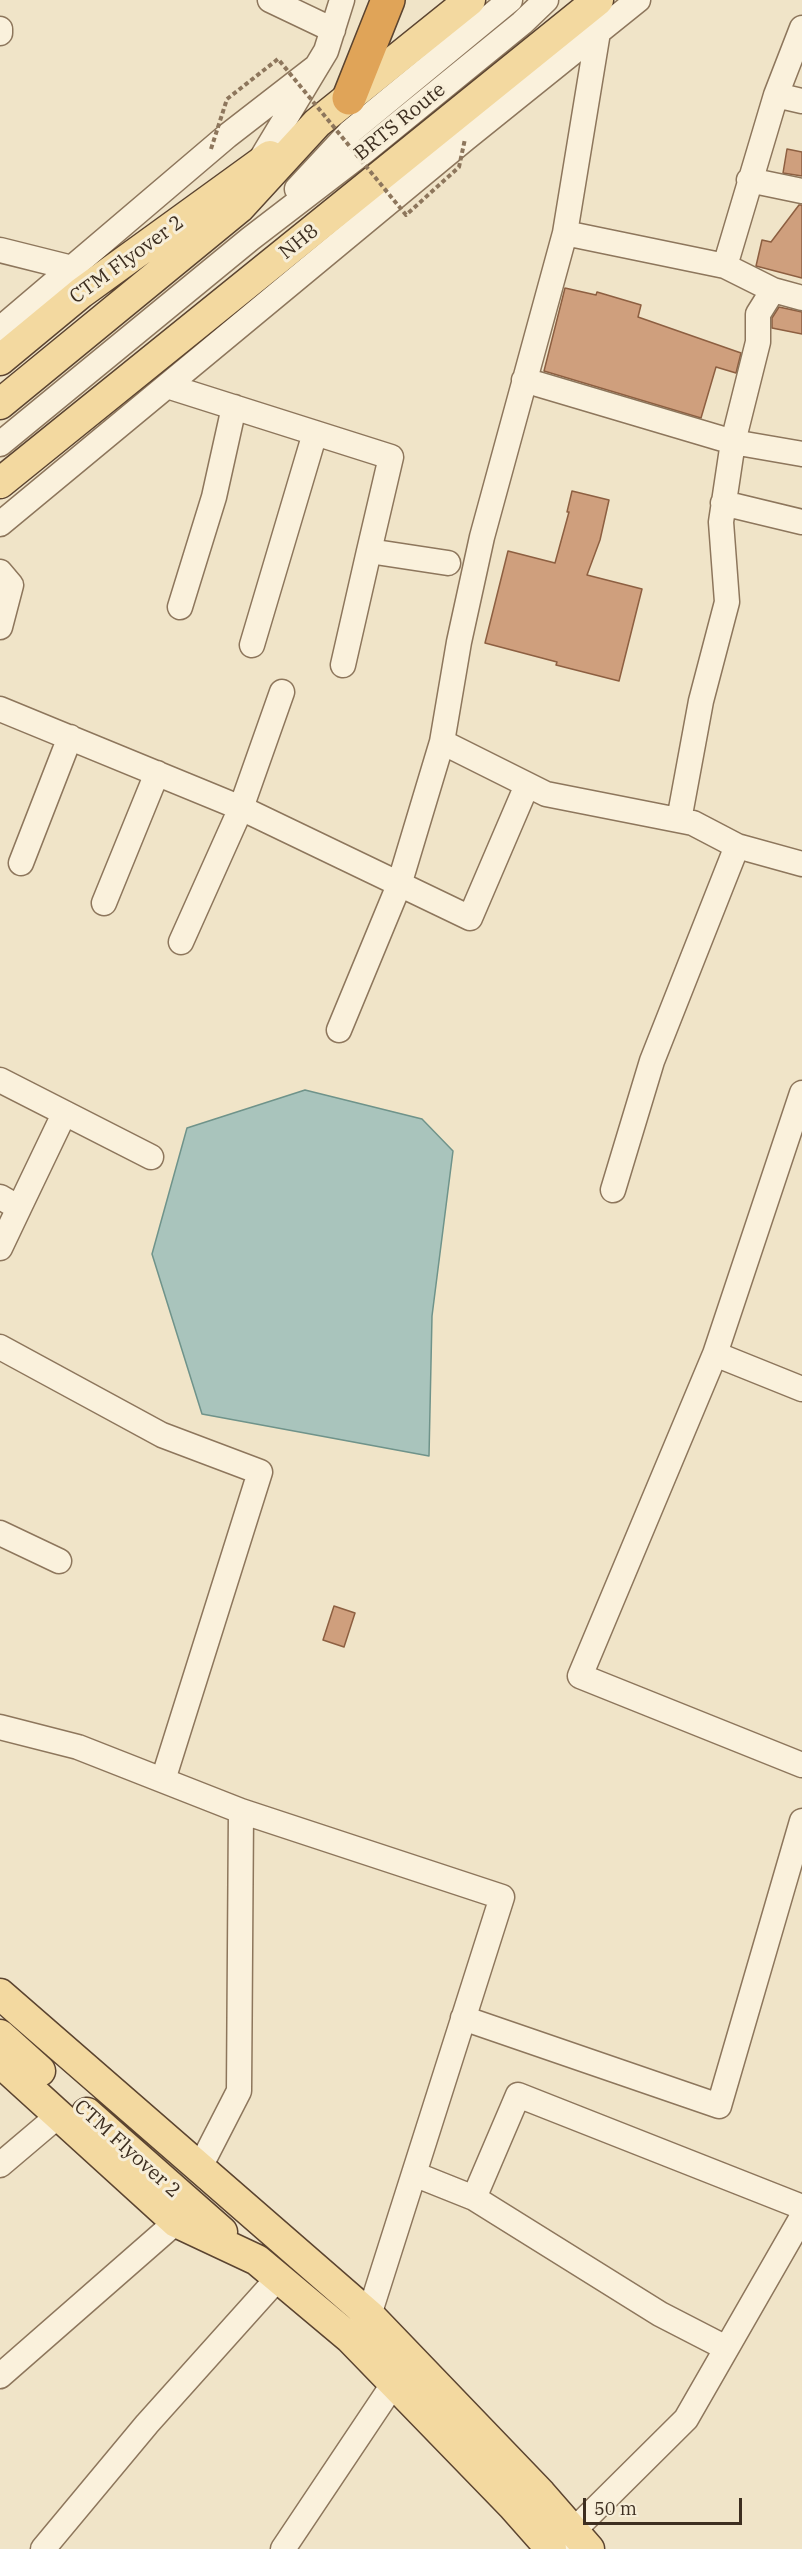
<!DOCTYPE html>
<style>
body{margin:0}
#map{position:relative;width:802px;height:2549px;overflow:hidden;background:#f0e4c8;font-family:"IBM Plex Serif",serif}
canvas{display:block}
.scale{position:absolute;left:583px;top:2498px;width:159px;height:27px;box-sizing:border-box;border:3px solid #3d2e20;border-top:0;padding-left:8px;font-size:18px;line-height:21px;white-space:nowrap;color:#3d2e20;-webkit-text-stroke:4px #f7eed8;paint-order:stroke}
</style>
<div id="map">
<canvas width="802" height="2549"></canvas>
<div class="scale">50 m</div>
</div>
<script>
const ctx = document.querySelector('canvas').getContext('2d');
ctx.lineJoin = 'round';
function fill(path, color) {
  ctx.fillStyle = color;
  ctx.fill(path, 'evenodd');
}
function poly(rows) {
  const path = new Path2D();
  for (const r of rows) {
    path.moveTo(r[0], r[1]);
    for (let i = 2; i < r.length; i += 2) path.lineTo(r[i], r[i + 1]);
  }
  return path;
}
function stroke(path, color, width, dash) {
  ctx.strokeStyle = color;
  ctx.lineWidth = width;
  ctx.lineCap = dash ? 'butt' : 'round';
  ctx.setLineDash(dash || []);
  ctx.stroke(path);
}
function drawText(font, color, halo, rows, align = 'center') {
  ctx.font = font + ' "IBM Plex Serif",serif';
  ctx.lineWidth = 6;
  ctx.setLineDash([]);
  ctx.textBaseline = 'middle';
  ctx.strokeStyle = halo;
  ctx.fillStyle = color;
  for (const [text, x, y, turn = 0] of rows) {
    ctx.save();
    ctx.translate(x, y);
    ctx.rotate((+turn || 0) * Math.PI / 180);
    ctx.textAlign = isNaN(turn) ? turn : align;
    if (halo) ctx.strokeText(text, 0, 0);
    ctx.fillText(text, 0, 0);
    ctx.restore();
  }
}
const water = poly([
 [305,1090,422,1119,453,1151,432,1316,429,1456,202,1414,152,1254,187,1128,305,1090]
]);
fill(water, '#a9c4bc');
stroke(water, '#6f938a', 1.5);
const building = poly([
 [787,149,802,152,802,176,783,173,787,149],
 [799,205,802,205,802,278,756,266,762,240,771,242,799,205],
 [565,288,596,295,597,292,641,305,638,317,741,353,736,373,716,367,701,418,544,371,565,288],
 [779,307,802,312,802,334,772,328,772,318,779,307],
 [572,491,609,500,600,540,587,575,642,589,619,681,556,665,557,662,485,643,508,551,555,563,569,512,567,512,572,491],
 [334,1606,355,1613,344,1647,323,1640,334,1606]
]);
fill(building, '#cf9f7d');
stroke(building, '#8d5f41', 1.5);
const minor = poly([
 [270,0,333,30],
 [0,29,0,33],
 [598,32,565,233,482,537,459,642,442,742,546,794,693,823,737,846,802,864],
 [776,95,802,28],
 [258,164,326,51,342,0],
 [749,180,802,191],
 [297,189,350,132,510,0],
 [565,233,725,266,776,95,802,101],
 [0,250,72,268],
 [725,266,773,290,802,298],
 [0,329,227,136,316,67],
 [524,380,733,442,802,454],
 [167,386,391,457,369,551,448,563],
 [0,444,250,239,366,150,522,23,546,0],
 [723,503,802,522],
 [0,524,465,139,638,0],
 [0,572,11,585,0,627],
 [180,607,214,497,234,407],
 [252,645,315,433],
 [343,665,369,551],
 [0,709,241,808,470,918,527,785],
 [679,820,701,701,727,602,721,522,733,442,758,342,758,314,773,290],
 [21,863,70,737],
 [104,903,157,773],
 [181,942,241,808,282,692],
 [339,1030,399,885,442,742],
 [0,1080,151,1157],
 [802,1093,715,1354,802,1389],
 [613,1190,652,1061,737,846],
 [0,1197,19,1208,0,1248],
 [19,1208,64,1114],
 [0,1347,162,1435,260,1472,163,1780],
 [715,1354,580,1676,802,1765],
 [0,1533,59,1561],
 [0,1727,78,1747,241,1811,239,2091,200,2167],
 [241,1811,502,1897,369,2315,358,2328],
 [463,2018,719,2106,802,1821],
 [0,2165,59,2115],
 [414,2174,474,2198,518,2095,802,2207],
 [474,2198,660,2314,726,2348],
 [0,2376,176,2222],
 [561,2543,686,2419,802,2217],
 [43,2549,147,2424,278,2278],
 [283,2549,394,2383,406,2370]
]);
const major = poly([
 [0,360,81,293,270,156],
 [0,404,239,208,317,123,470,0],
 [0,483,598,0],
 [0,1994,369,2315,541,2494,589,2549],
 [0,2035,40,2071],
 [0,2062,176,2222,257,2260,350,2338,513,2506,551,2549],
 [87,2113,222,2232]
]);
const highway = poly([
 [349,98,388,0]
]);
stroke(minor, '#8d765c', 27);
stroke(major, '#5b4430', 33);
stroke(highway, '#5b4430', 36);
stroke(minor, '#faf1dc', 24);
stroke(major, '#f3d9a0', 30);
stroke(highway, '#e0a458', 33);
stroke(poly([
 [211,149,227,99,278,59,406,215,459,167,465,139]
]), '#8d765c', 4, [4.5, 3]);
drawText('20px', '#3d2e20', '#f7eed8', [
 ["BRTS Route",400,122,-39],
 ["NH8",299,242,-39],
 ["CTM Flyover 2",127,260,-36],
 ["CTM Flyover 2",127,2149,42]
]);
</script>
